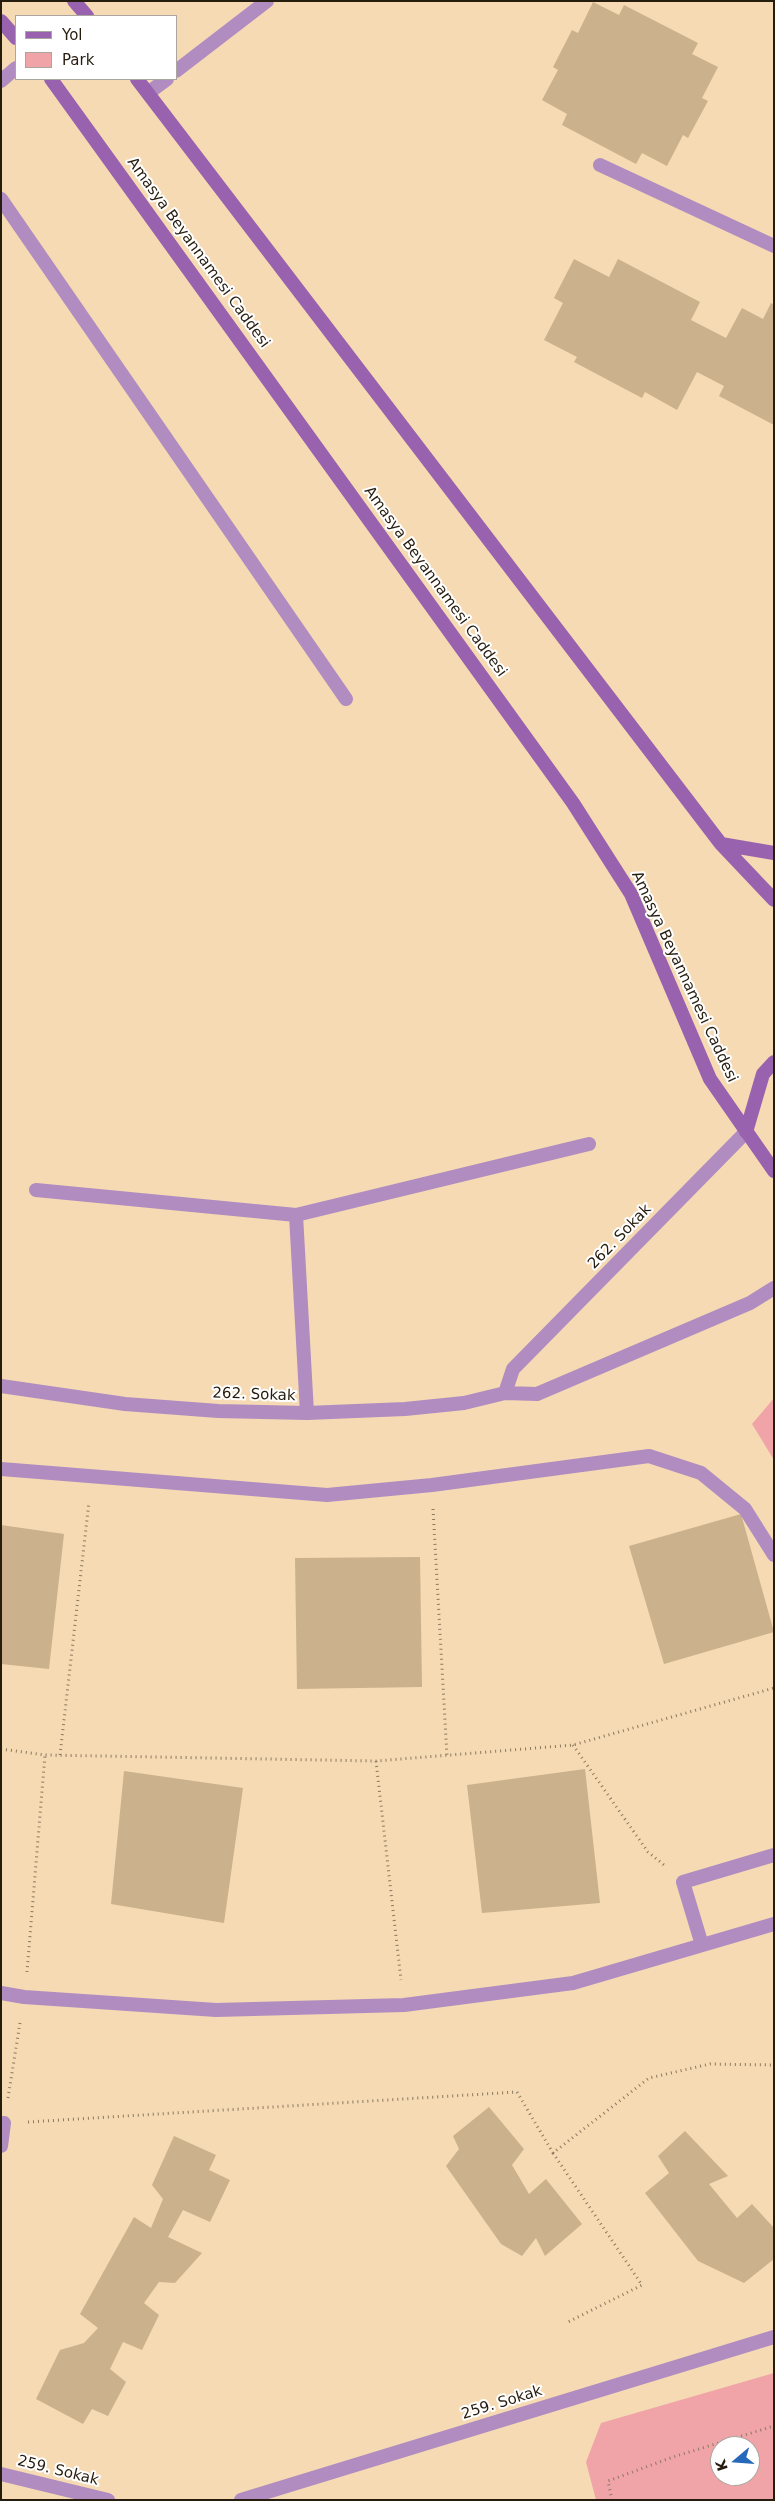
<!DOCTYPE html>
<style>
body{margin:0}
#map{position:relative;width:775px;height:2501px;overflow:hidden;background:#f5dab4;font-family:"DejaVu Sans",sans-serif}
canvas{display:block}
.frame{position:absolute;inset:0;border:2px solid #271d0f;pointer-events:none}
.legend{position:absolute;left:15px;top:15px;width:162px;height:65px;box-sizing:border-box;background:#fff;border:1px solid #a9a59f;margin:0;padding:6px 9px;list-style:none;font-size:15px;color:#271d0f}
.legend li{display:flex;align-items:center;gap:10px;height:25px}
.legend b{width:25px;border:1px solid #a9a59f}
.north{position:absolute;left:710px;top:2436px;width:50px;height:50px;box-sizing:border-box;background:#fff;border:1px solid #a9a59f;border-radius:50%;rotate:252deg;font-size:14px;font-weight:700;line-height:20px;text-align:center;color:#271d0f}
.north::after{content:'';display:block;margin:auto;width:18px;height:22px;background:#2668b9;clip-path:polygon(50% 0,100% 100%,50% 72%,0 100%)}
</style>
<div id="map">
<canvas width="775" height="2501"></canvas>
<div class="frame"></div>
<ul class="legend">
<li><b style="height:6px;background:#9962af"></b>Yol</li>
<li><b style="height:14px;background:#f1a4a8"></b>Park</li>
</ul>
<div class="north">K</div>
</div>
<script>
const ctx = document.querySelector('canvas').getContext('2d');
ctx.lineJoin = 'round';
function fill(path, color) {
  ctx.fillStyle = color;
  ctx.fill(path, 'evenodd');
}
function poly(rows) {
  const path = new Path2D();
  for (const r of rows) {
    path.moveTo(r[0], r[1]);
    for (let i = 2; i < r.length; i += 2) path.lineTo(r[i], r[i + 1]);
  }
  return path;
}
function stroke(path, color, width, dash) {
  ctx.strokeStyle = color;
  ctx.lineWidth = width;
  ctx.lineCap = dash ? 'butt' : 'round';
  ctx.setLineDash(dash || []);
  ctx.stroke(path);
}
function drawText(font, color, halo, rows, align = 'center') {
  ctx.font = font + ' "DejaVu Sans",sans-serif';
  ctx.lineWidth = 4;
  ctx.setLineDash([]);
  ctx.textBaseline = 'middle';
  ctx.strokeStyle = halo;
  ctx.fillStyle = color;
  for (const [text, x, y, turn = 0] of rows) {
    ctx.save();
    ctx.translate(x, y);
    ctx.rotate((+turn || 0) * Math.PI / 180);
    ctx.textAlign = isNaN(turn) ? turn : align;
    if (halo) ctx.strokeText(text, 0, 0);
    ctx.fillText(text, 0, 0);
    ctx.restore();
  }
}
fill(poly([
 [774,1398,774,1460,752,1424],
 [774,2373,774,2500,596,2500,586,2462,601,2423],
 [720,2446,750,2446,750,2476,720,2476]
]), '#f1a4a8');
fill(poly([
 [593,2,619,15,624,5,698,43,692,54,718,67,702,98,708,101,688,138,683,135,667,166,642,153,636,164,562,125,567,114,542,100,558,70,553,67,572,30,578,33],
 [574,259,609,277,618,259,700,302,691,320,726,338,742,308,763,319,771,303,774,305,774,425,719,396,724,386,697,372,677,410,645,392,642,398,574,362,577,357,544,340,563,303,554,298],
 [741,1514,774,1632,664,1664,629,1546],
 [1,1525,64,1534,49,1669,1,1664],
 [420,1557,422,1687,297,1689,295,1558],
 [585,1769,600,1903,482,1913,467,1785],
 [124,1771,243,1788,224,1923,111,1904],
 [489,2107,524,2149,512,2165,529,2194,546,2179,582,2224,545,2256,536,2238,522,2256,501,2244,446,2166,459,2149,453,2136],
 [685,2131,728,2176,709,2184,737,2218,752,2204,774,2228,774,2259,744,2283,698,2261,645,2193,669,2173,658,2156],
 [174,2136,216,2155,209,2170,230,2180,210,2222,183,2210,168,2237,202,2253,175,2283,159,2282,144,2303,159,2315,142,2350,123,2342,110,2369,126,2382,108,2416,92,2409,83,2424,36,2399,60,2350,84,2343,98,2328,80,2314,134,2217,151,2228,163,2199,152,2185]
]), '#cbb18c');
stroke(poly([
 [433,1509,447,1756],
 [573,1745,648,1852,664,1865],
 [1,1749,45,1755,376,1761,573,1745,774,1688],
 [60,1755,89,1502],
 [376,1761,401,1980],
 [27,1972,45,1755],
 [8,2098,20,2023],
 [28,2122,517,2092,553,2153,649,2078,710,2064,774,2065],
 [553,2153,642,2285,566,2323],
 [612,2500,608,2481,673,2457,774,2426]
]), '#8b795f', 3, [1, 4]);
stroke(poly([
 [1,199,346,699],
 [36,1190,296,1215,589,1144],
 [296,1215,307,1413]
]), '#b18cc0', 14);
stroke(poly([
 [176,71,267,1],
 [1,81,16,68],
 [148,93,167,79],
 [600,165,774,246],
 [1,1386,125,1404,218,1411,307,1413,405,1409,464,1403,505,1393,537,1394,750,1303,774,1288],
 [505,1393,513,1369,746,1132],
 [1,1469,327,1495,432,1485,649,1456,701,1473,745,1509,774,1555],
 [702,1945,683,1882,774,1855],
 [1,1993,24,1997,216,2010,404,2005,573,1983,774,1924],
 [1,2146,4,2123],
 [1,2474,108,2500],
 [241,2500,774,2337]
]), '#b18cc0', 14);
stroke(poly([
 [74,1,87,16],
 [1,21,16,38],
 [51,79,573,803,631,894,710,1079,774,1171],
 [137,79,721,844,774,900],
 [721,844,774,853],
 [746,1132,763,1074,774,1062]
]), '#9962af', 14);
drawText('15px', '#271d0f', '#fff', [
 ["Amasya Beyannamesi Caddesi",198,253,54],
 ["Amasya Beyannamesi Caddesi",435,582,54],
 ["Amasya Beyannamesi Caddesi",684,977,65],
 ["262. Sokak",620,1237,-46],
 ["262. Sokak",254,1395,2],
 ["259. Sokak",502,2403,-17],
 ["259. Sokak",58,2471,14]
]);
</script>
